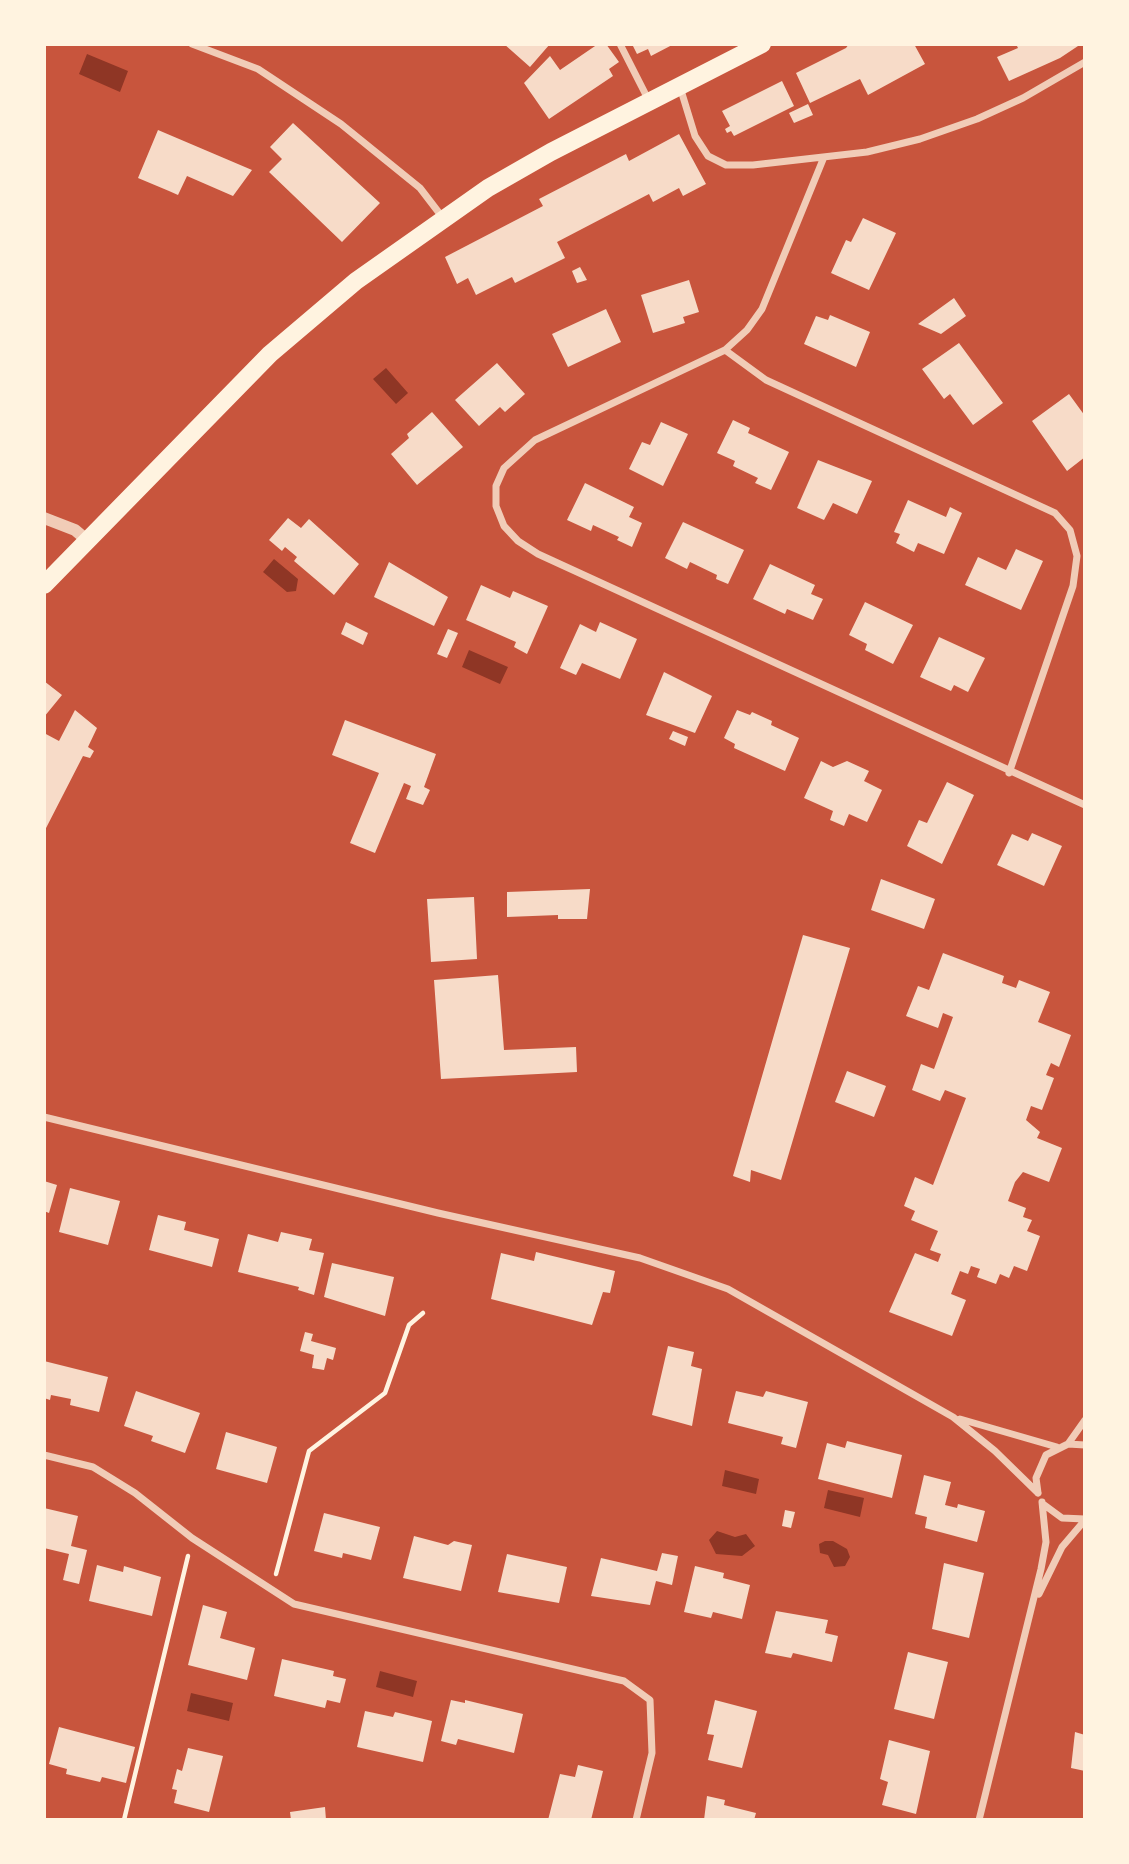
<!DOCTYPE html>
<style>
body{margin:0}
#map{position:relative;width:1129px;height:1864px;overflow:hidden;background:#c8553d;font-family:Cabin,sans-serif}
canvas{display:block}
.frame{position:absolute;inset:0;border:46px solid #fff3e0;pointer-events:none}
</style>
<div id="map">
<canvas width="1129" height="1864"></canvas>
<div class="frame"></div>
</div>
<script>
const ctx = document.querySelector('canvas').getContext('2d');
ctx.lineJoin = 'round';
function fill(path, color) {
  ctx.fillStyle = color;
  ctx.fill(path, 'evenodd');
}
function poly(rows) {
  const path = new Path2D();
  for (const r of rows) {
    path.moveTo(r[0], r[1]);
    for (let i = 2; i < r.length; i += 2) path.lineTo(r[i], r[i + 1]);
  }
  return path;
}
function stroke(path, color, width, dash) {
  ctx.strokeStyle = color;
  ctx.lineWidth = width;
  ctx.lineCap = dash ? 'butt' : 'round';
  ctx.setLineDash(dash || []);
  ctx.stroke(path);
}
fill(poly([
 [87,54,128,71,120,92,79,74],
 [386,368,408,393,396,404,373,379],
 [274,559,298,579,296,591,287,592,263,572],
 [469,650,508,667,500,684,462,667],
 [725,1470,759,1479,756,1494,722,1486],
 [828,1490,864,1498,860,1517,824,1508],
 [717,1531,735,1537,746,1534,755,1546,742,1556,716,1554,709,1540],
 [825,1541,833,1541,847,1549,850,1557,845,1566,834,1567,828,1555,820,1553,819,1544],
 [380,1671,417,1681,413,1697,376,1687],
 [191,1693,233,1703,229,1721,187,1711]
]), '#8f3625');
fill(poly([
 [504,44,550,44,530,67],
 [598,44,606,44,619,62,609,69,613,76,549,119,524,83,550,56,560,70],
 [632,44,674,44,651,56,648,49,637,54],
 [849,44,914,44,925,64,868,95,860,79,810,103,796,73,846,48],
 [1016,44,1081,44,1060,58,1009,81,997,57,1018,48],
 [782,81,794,106,734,136,731,131,727,133,725,129,730,126,722,111],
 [808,104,813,115,794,123,789,113],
 [293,123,380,203,342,242,269,172,282,159,270,147],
 [158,130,252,170,233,196,187,176,178,195,169,191,138,178],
 [679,134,706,184,683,196,679,188,653,202,649,194,557,242,565,258,515,283,512,277,476,295,468,278,457,284,445,257,543,206,539,199,626,154,629,161],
 [863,218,896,233,869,290,831,273,846,240,851,242],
 [580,267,587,280,577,283,572,271],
 [689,280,699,312,683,317,685,323,653,333,641,295],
 [954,298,966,316,952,326,941,334,918,324],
 [606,309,621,342,568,367,552,334],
 [830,315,870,332,856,367,804,344,816,316,828,320],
 [959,343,1003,403,973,425,950,394,944,399,922,369],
 [497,363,525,394,505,412,500,407,479,426,455,400],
 [1069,394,1085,416,1085,457,1067,471,1032,421],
 [432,412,463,447,417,485,391,454,409,438,407,434],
 [733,420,750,428,748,433,789,452,771,490,755,483,758,478,733,466,735,461,717,453],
 [661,422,688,434,663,486,629,469,642,442,650,445],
 [818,460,872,481,857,514,833,503,824,520,797,508],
 [585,483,634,507,629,517,642,523,632,547,617,540,619,537,593,525,591,531,567,520],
 [908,500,946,517,950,507,962,513,944,554,918,543,914,552,896,543,900,534,894,532],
 [288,518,301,528,309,519,359,564,334,595,294,561,297,557,285,547,282,551,269,540],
 [683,522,744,550,728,584,716,579,717,575,690,562,687,569,665,558],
 [1016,549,1043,561,1021,610,965,585,978,557,1006,570],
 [389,562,448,597,434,626,374,597],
 [770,564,815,585,811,594,823,599,813,620,787,609,785,614,753,599],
 [481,585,510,598,513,591,548,606,527,654,514,647,516,642,466,620],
 [865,602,913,625,893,664,865,650,867,644,849,635],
 [346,622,368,633,363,645,341,634],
 [600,622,637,639,620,679,582,663,576,675,560,668,580,624,596,632],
 [448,629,458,633,447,658,437,654],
 [939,637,985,658,968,692,954,685,951,691,920,677],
 [664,672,712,696,695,733,646,715],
 [44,681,62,695,44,717],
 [75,710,97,728,88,747,94,751,90,758,83,756,44,832,44,733,59,741],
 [737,710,750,715,752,712,772,721,771,725,799,738,785,771,734,748,735,744,724,738],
 [345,720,436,754,424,787,430,790,423,805,406,799,411,786,404,783,375,853,350,843,379,773,332,755],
 [673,731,688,737,685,746,669,739],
 [821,761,833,767,847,761,869,771,864,781,882,790,867,822,849,814,844,826,830,820,833,811,804,798],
 [947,782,974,795,942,864,907,846,919,820,927,823],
 [1032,833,1062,846,1044,886,997,865,1012,834,1028,841],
 [881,879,935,899,924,929,871,910],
 [590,889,587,919,558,919,558,915,507,917,507,892],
 [474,897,477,959,431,962,427,899],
 [803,935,850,948,781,1180,751,1170,750,1182,733,1176],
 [943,953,1004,976,1002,983,1016,988,1019,980,1050,992,1038,1022,1071,1035,1059,1067,1051,1063,1046,1075,1054,1078,1042,1110,1031,1106,1026,1120,1040,1132,1037,1138,1062,1148,1049,1182,1023,1172,1015,1182,1008,1201,1026,1208,1023,1217,1032,1220,1027,1231,1040,1236,1027,1271,1014,1266,1009,1278,1000,1274,996,1284,977,1277,980,1269,971,1266,968,1274,960,1271,951,1294,966,1300,952,1336,889,1312,915,1253,938,1262,941,1254,930,1250,938,1231,911,1220,915,1211,904,1206,915,1177,933,1185,966,1098,945,1090,940,1101,912,1090,921,1064,934,1069,953,1017,943,1013,938,1028,906,1016,918,986,929,990],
 [498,975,504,1050,576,1047,577,1072,441,1079,434,980],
 [847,1071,886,1086,874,1117,835,1102],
 [44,1181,57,1185,49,1213,44,1211],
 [70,1188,120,1201,108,1245,59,1232],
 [158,1215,186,1222,184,1230,219,1239,212,1267,149,1250],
 [281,1232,312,1239,309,1250,324,1253,314,1295,298,1290,299,1287,238,1272,248,1234,278,1242],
 [536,1252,615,1271,610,1293,603,1292,592,1325,491,1299,501,1253,534,1261],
 [332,1263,394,1277,385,1316,324,1297],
 [305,1332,313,1334,311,1341,336,1348,333,1360,327,1358,324,1370,312,1368,314,1355,300,1351],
 [668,1346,694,1352,691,1366,702,1369,692,1426,652,1415],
 [44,1361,108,1377,99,1412,70,1405,71,1399,51,1395,50,1400,44,1398],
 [136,1391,200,1413,185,1453,151,1441,153,1436,124,1426],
 [736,1391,763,1397,766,1391,808,1402,796,1448,781,1444,783,1437,728,1423],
 [226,1432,277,1447,267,1483,216,1469],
 [847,1441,902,1455,892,1498,818,1479,827,1443,845,1448],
 [924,1475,951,1482,945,1505,957,1508,958,1504,985,1511,977,1542,925,1528,927,1517,915,1514],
 [44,1508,78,1516,71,1546,87,1550,79,1584,63,1580,69,1554,44,1548],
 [785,1510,795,1512,791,1528,782,1526],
 [324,1513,380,1527,371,1560,343,1553,342,1558,314,1551],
 [414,1536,448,1545,454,1541,472,1545,461,1591,403,1578],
 [662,1553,678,1556,672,1585,656,1581,650,1605,591,1596,601,1558,657,1571],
 [507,1554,567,1567,559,1603,498,1592],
 [944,1563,984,1573,969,1638,932,1629],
 [97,1565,123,1572,124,1566,161,1577,152,1616,89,1601],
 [695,1566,724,1573,723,1578,750,1585,742,1619,713,1612,711,1618,684,1612],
 [203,1605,227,1612,220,1638,255,1648,247,1680,188,1665],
 [776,1611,828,1620,825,1633,838,1636,832,1662,793,1653,791,1658,765,1653],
 [908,1652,948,1662,934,1719,894,1709],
 [282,1659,334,1671,333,1676,346,1679,340,1703,327,1700,325,1708,274,1696],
 [451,1700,465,1703,465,1700,523,1714,514,1753,458,1739,456,1745,441,1741],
 [715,1700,757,1711,742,1768,708,1760,714,1735,707,1734],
 [365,1711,393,1717,395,1712,432,1721,423,1762,357,1747],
 [59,1727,135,1747,126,1783,102,1777,100,1782,66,1774,67,1769,49,1764],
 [1075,1732,1085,1735,1085,1771,1071,1768],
 [889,1740,930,1751,916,1814,882,1805,888,1782,880,1779],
 [188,1748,223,1756,209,1812,174,1803,177,1790,172,1789,177,1769,182,1771],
 [578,1765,603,1771,591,1820,548,1820,560,1774,575,1777],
 [707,1796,725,1800,724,1805,756,1813,754,1820,704,1820],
 [325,1807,326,1820,291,1820,290,1812]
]), '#f7dbc8');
stroke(poly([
 [276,1574,309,1451,385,1393,409,1325,423,1313],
 [124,1820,188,1556]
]), '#fff3e0', 4.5);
stroke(poly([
 [192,44,258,69,341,124,420,188,443,218],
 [620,44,649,101],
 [680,87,695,136,708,156,726,165,753,165,867,152,920,139,977,119,1023,98,1085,62],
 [824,157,762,309,747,330,725,350,535,440,504,468,496,486,496,506,504,526,518,541,538,554,1085,805],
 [725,350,766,380,1055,513,1070,530,1077,556,1073,586,1009,773],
 [44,1117,438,1213,640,1258,728,1289,953,1417,995,1451,1038,1493],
 [960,1419,1057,1447],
 [1068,1444,1085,1420],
 [44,1455,93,1467,135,1493,192,1538,294,1604,624,1681,650,1700,652,1753,636,1820],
 [1038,1493,1036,1478,1046,1455,1068,1444,1085,1445],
 [1043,1504,1062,1518,1085,1519],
 [1039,1594,1062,1547,1085,1520],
 [979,1820,1041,1569,1046,1542,1042,1502]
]), '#f1ccb7', 7);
stroke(poly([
 [44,518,75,530,88,541]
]), '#f1ccb7', 12);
stroke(poly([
 [44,585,270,354,356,281,488,188,551,152,762,44]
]), '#fff3e0', 18);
</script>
